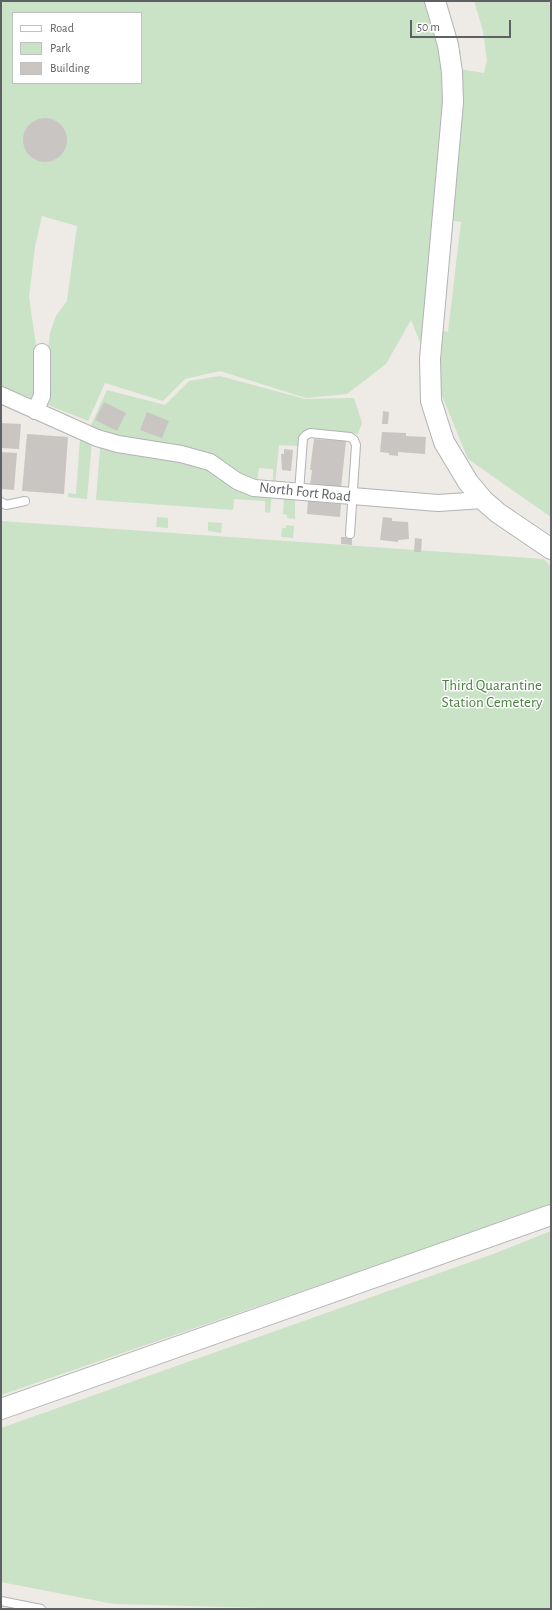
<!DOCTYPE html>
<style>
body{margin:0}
#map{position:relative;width:552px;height:1610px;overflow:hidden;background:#eeeae6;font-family:"Alegreya Sans",sans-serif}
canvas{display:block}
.frame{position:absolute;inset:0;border:2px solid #5d6164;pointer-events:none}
.legend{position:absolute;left:12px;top:12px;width:130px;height:72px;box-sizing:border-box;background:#fff;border:1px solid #bec0c1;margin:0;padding:5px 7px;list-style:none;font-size:12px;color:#5d6164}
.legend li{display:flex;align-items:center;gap:8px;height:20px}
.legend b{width:20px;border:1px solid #bec0c1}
.scale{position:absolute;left:410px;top:20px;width:101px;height:18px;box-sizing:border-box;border:2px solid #5d6164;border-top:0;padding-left:5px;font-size:12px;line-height:14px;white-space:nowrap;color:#5d6164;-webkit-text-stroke:3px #fff;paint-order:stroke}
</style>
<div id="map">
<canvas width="552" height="1610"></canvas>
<div class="frame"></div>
<ul class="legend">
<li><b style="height:5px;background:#fff"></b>Road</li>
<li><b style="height:11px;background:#cae2c5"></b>Park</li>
<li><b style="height:11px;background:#c9c5c2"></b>Building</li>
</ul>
<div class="scale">50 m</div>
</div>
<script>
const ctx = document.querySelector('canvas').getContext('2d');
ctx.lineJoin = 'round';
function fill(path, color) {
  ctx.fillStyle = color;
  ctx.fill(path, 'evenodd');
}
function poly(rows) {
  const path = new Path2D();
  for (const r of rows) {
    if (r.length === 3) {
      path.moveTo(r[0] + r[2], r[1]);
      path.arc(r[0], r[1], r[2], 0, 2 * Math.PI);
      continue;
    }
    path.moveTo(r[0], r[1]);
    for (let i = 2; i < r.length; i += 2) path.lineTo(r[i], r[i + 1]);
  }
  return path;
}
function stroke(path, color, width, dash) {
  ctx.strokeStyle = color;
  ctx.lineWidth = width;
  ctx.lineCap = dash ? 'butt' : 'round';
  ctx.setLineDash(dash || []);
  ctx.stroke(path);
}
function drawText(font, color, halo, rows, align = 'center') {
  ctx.font = font + ' "Alegreya Sans",sans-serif';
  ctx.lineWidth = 3;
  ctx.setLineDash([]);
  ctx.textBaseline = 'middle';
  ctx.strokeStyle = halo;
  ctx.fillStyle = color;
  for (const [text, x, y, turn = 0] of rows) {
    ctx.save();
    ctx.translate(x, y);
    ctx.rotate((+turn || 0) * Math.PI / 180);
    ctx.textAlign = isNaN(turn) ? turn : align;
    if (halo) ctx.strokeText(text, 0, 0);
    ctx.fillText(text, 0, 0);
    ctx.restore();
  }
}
fill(poly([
 [1,1,442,1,456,52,461,51,459,69,484,73,487,60,483,31,474,1,551,1,551,517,468,459,411,320,386,364,347,394,306,398,220,371,185,379,163,401,105,383,88,421,1,386],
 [13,13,141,13,141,83,13,83],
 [42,216,77,226,67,301,56,316,50,333,48,351,37,352,29,297,35,247],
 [450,220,461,222,448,332,438,330],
 [220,376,305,399,354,398,362,423,358,434,309,429,301,433,298,446,279,445,275,485,273,484,273,469,259,468,257,482,272,494,270,513,265,512,265,501,234,499,233,510,96,500,100,450,91,425,107,390,165,405,189,381],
 [73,431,92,441,87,499,68,497,68,493,76,494,80,438,72,437],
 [284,496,289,496,295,501,295,519,287,518,287,515,283,514],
 [157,517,168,518,168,528,156,527],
 [1,521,544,559,551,567,551,1205,1,1395],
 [208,522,222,523,221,533,208,531],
 [286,525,294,526,293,538,281,537,282,528,286,528],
 [551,1231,551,1609,301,1609,114,1604,1,1582,1,1428,496,1253]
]), '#cae2c5');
fill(poly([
 [45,140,22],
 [104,402,126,413,117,431,95,420],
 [383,411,389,412,388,424,382,424],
 [147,412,169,421,162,438,140,430],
 [1,423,21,424,19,449,1,448],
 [382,432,406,433,406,436,426,437,425,454,398,452,398,456,389,455,389,453,380,452],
 [27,434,68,437,64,494,22,491],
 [314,439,346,441,341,488,310,485,312,470,310,470],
 [284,449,293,450,291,471,282,470,281,454,284,454],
 [1,452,17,453,14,490,1,489],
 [308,501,341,504,340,517,307,514],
 [383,517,392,518,392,521,408,522,409,539,398,540,398,542,380,540],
 [341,537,352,537,352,545,341,544],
 [415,538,422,539,421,552,414,552]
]), '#c9c5c2');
const service = poly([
 [299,492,303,438,306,435,310,433,350,437,354,440,356,445,350,534],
 [1,502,6,505,25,501],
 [1,1601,41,1609]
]);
const minor = poly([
 [1,395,97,438,118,444,181,454,210,462,237,481,254,488,438,503,483,500],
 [35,411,42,396,42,352]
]);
const tertiary = poly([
 [435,1,448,45,452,72,453,102,430,359,431,401,444,442,468,482,483,500,498,513,551,549],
 [1,1409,551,1215]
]);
stroke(service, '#b1b3b6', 10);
stroke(minor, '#b1b3b6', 18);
stroke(tertiary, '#b1b3b6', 22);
stroke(service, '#fff', 8);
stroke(minor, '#fff', 16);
stroke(tertiary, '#fff', 20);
drawText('15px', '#5d6164', '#fff', [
 ["North Fort Road",305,492,6]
]);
drawText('15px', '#498040', '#fff', [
 ["Third Quarantine",492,685],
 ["Station Cemetery",492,702]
]);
</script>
